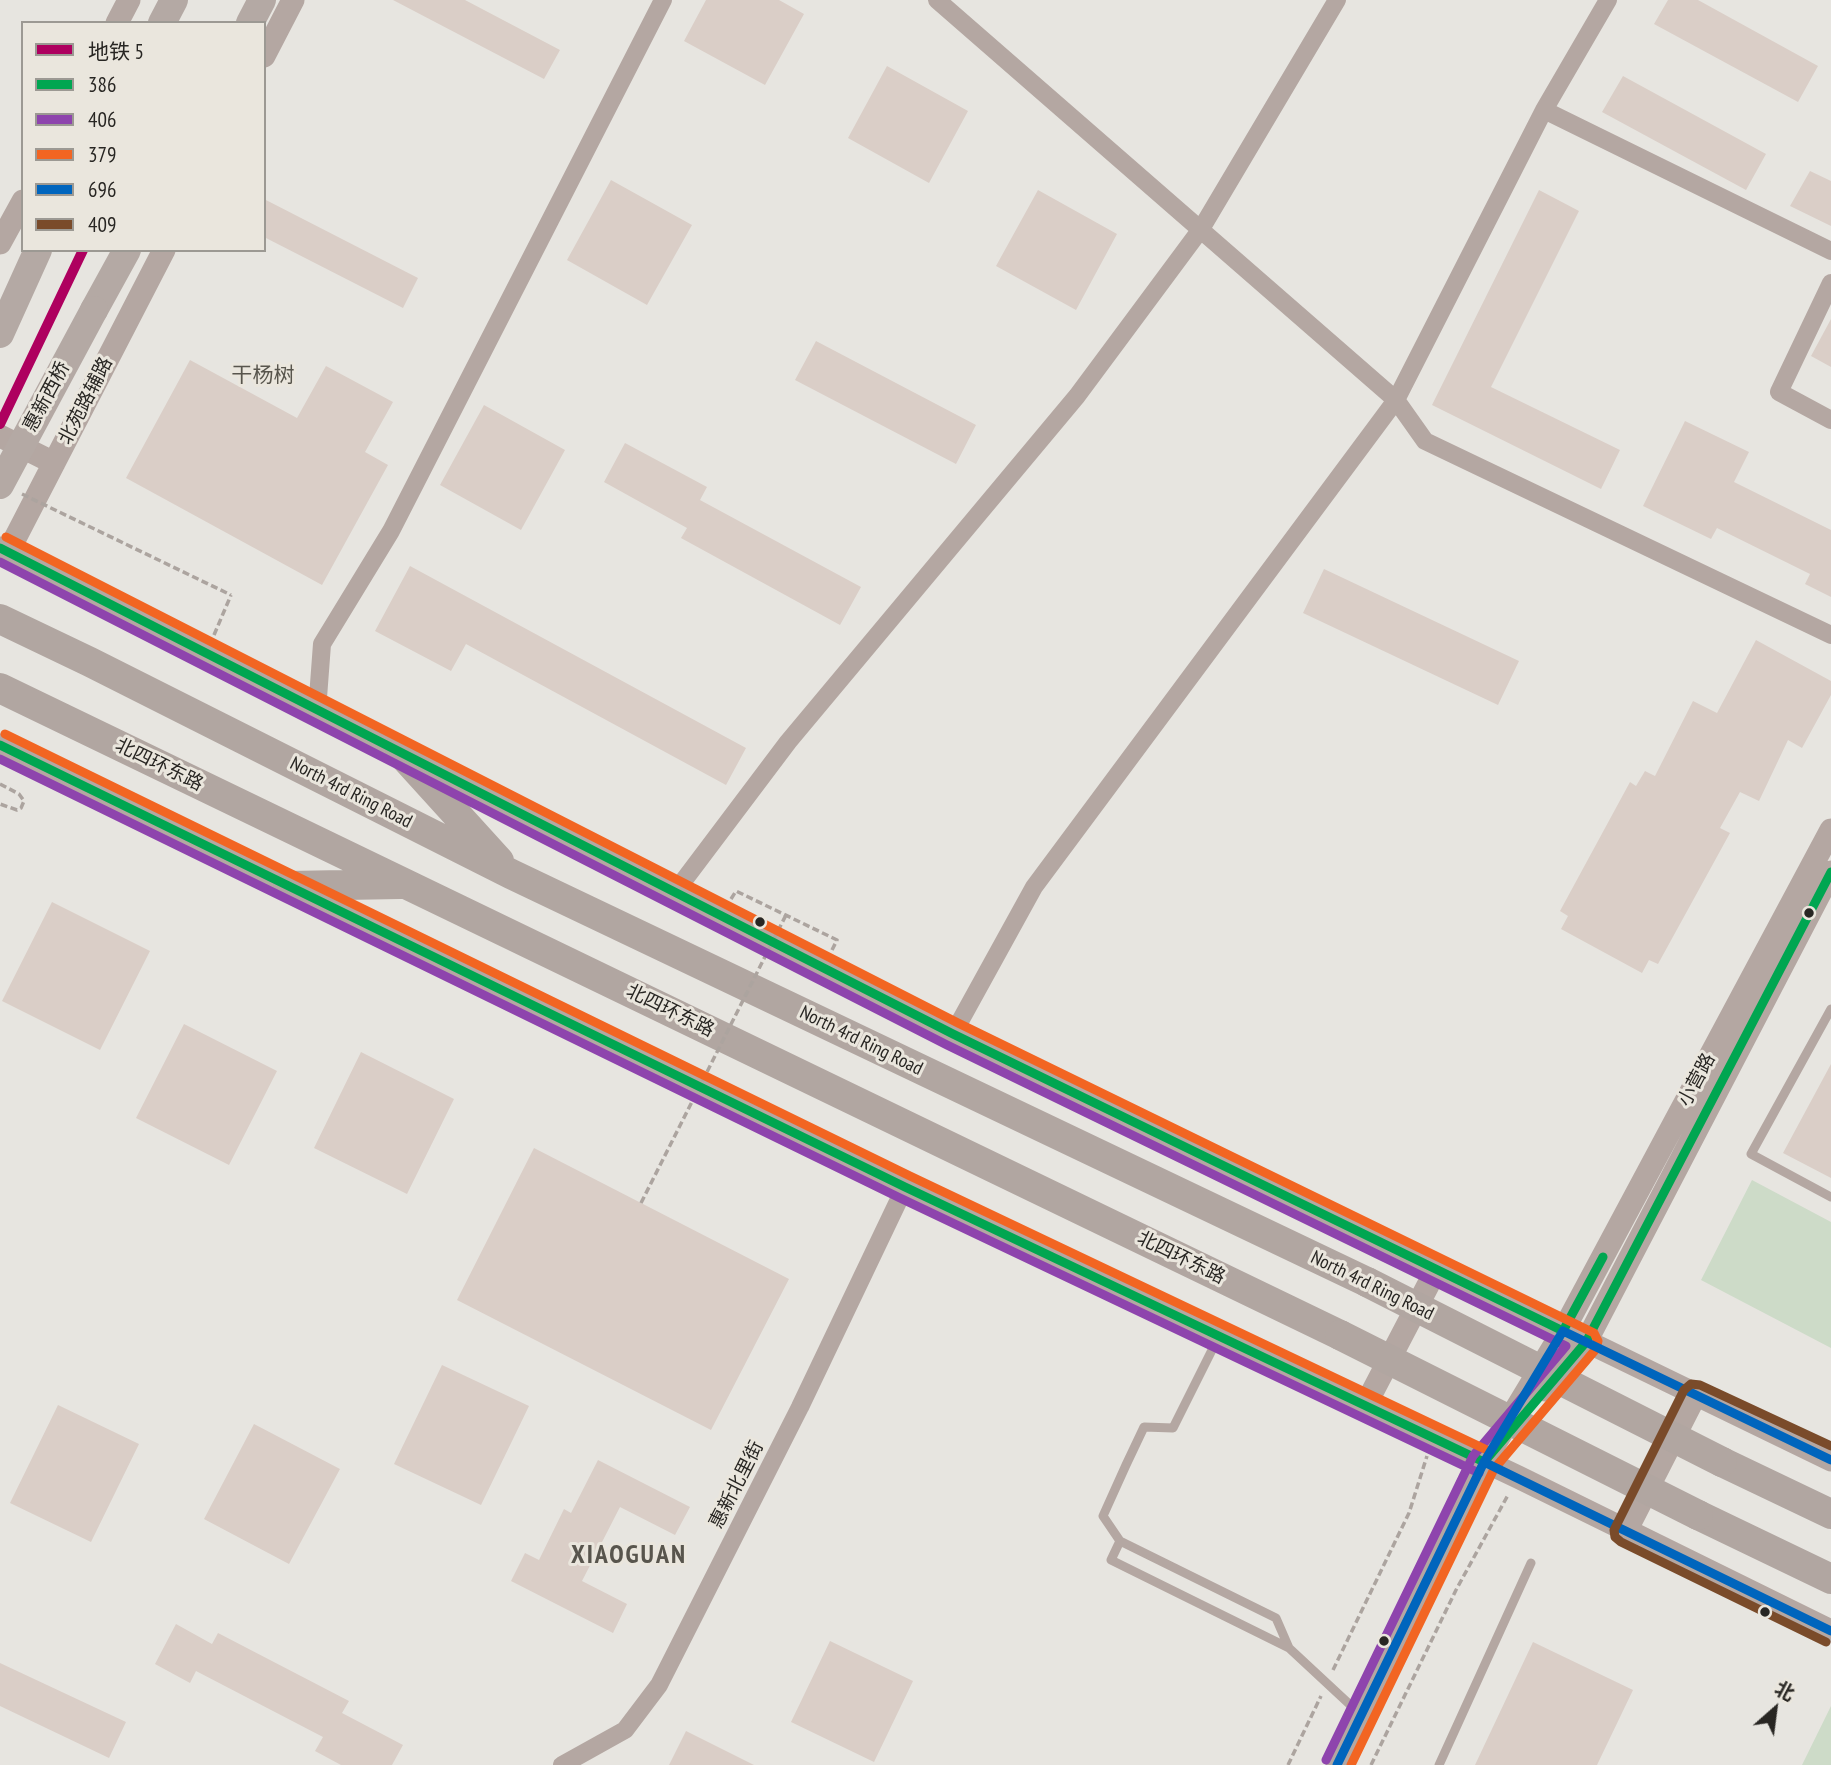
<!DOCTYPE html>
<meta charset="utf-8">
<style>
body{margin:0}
#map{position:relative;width:1831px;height:1765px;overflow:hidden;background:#e7e5e0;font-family:"PT Sans Narrow","Noto Sans SC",sans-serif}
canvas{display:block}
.legend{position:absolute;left:21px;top:21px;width:245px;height:231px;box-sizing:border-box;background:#eae6dd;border:2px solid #9c9993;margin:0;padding:9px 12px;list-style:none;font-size:21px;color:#282623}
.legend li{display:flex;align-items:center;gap:14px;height:35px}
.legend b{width:35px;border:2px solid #9c9993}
.north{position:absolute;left:1740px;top:1674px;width:70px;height:70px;-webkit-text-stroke:5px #eae6dd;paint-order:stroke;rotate:28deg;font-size:19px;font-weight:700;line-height:28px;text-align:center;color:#282623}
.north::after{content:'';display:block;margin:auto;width:24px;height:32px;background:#282623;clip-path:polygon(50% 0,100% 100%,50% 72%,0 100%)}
</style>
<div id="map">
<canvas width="1831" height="1765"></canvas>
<ul class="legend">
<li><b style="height:9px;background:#ae005f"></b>地铁 5</li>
<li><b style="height:9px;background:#00a651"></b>386</li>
<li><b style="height:9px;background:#8e44ad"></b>406</li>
<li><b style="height:9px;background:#f26522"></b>379</li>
<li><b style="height:9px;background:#0065bd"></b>696</li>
<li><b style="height:9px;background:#7a4b2a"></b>409</li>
</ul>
<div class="north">北</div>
</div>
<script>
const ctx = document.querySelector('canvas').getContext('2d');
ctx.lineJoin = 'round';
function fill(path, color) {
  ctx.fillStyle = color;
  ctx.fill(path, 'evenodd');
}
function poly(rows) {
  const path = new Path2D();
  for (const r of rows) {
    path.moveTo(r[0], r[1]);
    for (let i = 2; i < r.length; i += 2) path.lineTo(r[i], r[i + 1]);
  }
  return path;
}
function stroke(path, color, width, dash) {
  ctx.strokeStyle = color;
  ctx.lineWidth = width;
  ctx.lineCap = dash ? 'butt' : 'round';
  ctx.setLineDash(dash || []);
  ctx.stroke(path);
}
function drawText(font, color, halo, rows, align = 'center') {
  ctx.font = font + ' "PT Sans Narrow","Noto Sans SC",sans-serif';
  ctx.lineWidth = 6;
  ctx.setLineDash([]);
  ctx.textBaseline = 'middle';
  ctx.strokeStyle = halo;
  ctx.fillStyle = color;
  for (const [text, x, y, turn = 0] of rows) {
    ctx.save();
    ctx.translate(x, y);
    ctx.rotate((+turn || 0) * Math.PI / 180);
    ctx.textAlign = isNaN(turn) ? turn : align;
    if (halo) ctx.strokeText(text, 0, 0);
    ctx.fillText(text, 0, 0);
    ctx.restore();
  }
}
fill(poly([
 [1752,1180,1831,1222,1831,1348,1701,1280],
 [1831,1706,1831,1765,1802,1765]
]), '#cddbc8');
fill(poly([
 [393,0,465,0,560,50,544,79],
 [706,0,779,0,804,14,765,85,684,41],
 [1668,0,1698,0,1818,66,1798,102,1654,24],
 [887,66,968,111,929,183,848,138],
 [1623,76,1766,154,1746,190,1602,112],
 [1810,171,1831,181,1831,226,1790,206],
 [611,180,692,225,647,305,567,260],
 [1038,190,1117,234,1076,310,996,266],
 [1539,190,1579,211,1491,387,1620,450,1601,489,1432,405],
 [264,199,418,278,403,308,264,237],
 [1831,319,1831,367,1811,356],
 [816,341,976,425,956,464,795,380],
 [190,360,297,418,326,366,393,402,365,452,388,465,322,585,126,478],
 [484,405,565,450,521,530,440,485],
 [1685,421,1749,452,1734,482,1831,530,1831,597,1805,584,1810,574,1717,528,1711,539,1643,506],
 [625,443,707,487,700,500,861,587,840,625,681,538,687,528,604,482],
 [410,566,746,748,726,785,466,644,451,671,375,631],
 [1324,569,1519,661,1498,705,1303,613],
 [1756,640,1831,681,1831,695,1802,748,1788,740,1759,801,1740,792,1720,828,1730,833,1658,964,1649,960,1642,973,1561,929,1568,916,1560,911,1630,782,1636,786,1645,771,1655,776,1693,701,1717,713],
 [52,902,150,951,100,1050,2,1001],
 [184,1024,277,1071,229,1165,136,1118],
 [361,1052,454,1099,407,1194,314,1148],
 [1831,1064,1831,1178,1783,1153],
 [534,1148,789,1279,711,1430,457,1300],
 [442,1365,529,1406,481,1505,394,1464],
 [58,1405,139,1444,91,1542,10,1503],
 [254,1424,340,1469,289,1564,204,1519],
 [598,1460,690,1507,675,1535,620,1507,582,1581,627,1604,613,1633,511,1581,525,1553,539,1560,564,1509,571,1513],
 [176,1624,212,1644,218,1633,349,1701,342,1713,403,1745,392,1765,341,1765,315,1751,323,1737,196,1671,190,1683,155,1664],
 [830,1641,913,1681,874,1762,791,1722],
 [1533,1642,1633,1690,1597,1765,1475,1765],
 [0,1663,126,1722,109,1758,0,1706],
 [686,1731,754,1765,669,1765]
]), '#dacec7');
stroke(poly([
 [214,635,231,595],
 [0,784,19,794,24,801,21,808,17,810,0,804],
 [731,899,736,891,837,940,832,950],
 [1333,1670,1409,1513,1427,1456],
 [1288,1765,1321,1696],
 [1371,1765,1456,1590,1508,1495]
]), '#aca49f', 3.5, [7, 3.5]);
stroke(poly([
 [1831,1009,1751,1154,1831,1197],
 [1219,1336,1173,1428,1144,1427,1126,1465,1103,1516,1120,1541,1111,1560,1289,1648,1360,1714],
 [1120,1541,1276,1618,1289,1648],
 [1439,1765,1531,1563]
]), '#b4a7a2', 9);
stroke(poly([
 [937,0,1396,400,1425,441,1831,635],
 [1544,110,1831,251],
 [1831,283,1779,392,1831,420],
 [317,711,322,644,391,531,663,0],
 [675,892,788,742,1077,396,1201,229,1337,0],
 [953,1034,1034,887,1396,400,1544,110,1608,0],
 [562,1765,625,1730,659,1685,800,1407,905,1187]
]), '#b4a7a2', 18);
stroke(poly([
 [117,23,129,0],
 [264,56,293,0],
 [0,243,23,201],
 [0,436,54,463],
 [0,548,953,1034,1831,1460],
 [8,552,164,250],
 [0,745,905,1187,1518,1477,1831,1631],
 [1545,1390,1586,1342,1831,872],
 [1365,1406,1436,1270],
 [1626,1531,1695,1396],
 [1337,1765,1484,1462,1563,1331,1831,830]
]), '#b4a7a2', 23);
stroke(poly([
 [162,23,174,0],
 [250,23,262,0],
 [94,310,127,250],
 [0,334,38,250]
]), '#b4a9a4', 28);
stroke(poly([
 [0,619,90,662,511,874,1367,1282],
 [0,688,1340,1335],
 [400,752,499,861],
 [288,886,400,884],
 [1722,1462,1831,1514],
 [1698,1515,1831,1579]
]), '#b1a6a1', 30);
stroke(poly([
 [22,494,231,595],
 [641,1203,786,915]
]), '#aca49f', 3.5, [7, 3.5]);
stroke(poly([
 [0,485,94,310]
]), '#b4a9a4', 28);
stroke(poly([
 [1367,1282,1722,1462],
 [1340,1335,1698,1515]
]), '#b1a6a1', 30);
stroke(poly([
 [0,548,953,1034,1563,1331,1603,1257],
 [0,745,905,1187,1484,1462,1586,1342,1831,872]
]), '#00a651', 9);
stroke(poly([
 [0,562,947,1045,1566,1346,1473,1456,1326,1760],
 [0,759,900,1198,1479,1473]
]), '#8e44ad', 9);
stroke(poly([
 [6,537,958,1023,1594,1333,1598,1341,1596,1349,1494,1469,1351,1765],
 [5,734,910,1176,1489,1451]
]), '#f26522', 9);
stroke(poly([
 [1484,1462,1831,1631],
 [1337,1765,1484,1462,1563,1331,1831,1460]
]), '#0065bd', 9);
stroke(poly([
 [1826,1642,1621,1542,1615,1537,1614,1530,1684,1390,1691,1384,1700,1385,1831,1446]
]), '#7a4b2a', 9);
stroke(poly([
 [0,424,83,250]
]), '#ae005f', 10);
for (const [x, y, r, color] of [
 [1809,913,6,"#282623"],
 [760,922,6,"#282623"],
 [1765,1612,6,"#282623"],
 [1384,1641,6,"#282623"]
]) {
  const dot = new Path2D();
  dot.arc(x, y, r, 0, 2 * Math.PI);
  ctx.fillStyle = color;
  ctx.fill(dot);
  stroke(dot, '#eae6dd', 2.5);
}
drawText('19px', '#282623', '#eae6dd', [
 ["惠新西桥",47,397,-62],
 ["北苑路辅路",86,401,-63],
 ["北四环东路",159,765,26],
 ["North 4rd Ring Road",351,793,27],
 ["北四环东路",670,1011,26],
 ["North 4rd Ring Road",861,1041,26],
 ["小营路",1697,1080,-62],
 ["北四环东路",1181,1258,26],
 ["North 4rd Ring Road",1372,1286,26],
 ["惠新北里街",737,1485,-63]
]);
drawText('21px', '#58554d', '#eae6dd', [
 ["干杨树",263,376]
]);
ctx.letterSpacing = '2px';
drawText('bold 26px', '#58554d', '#eae6dd', [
 ["XIAOGUAN",629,1556]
]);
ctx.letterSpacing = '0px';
</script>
